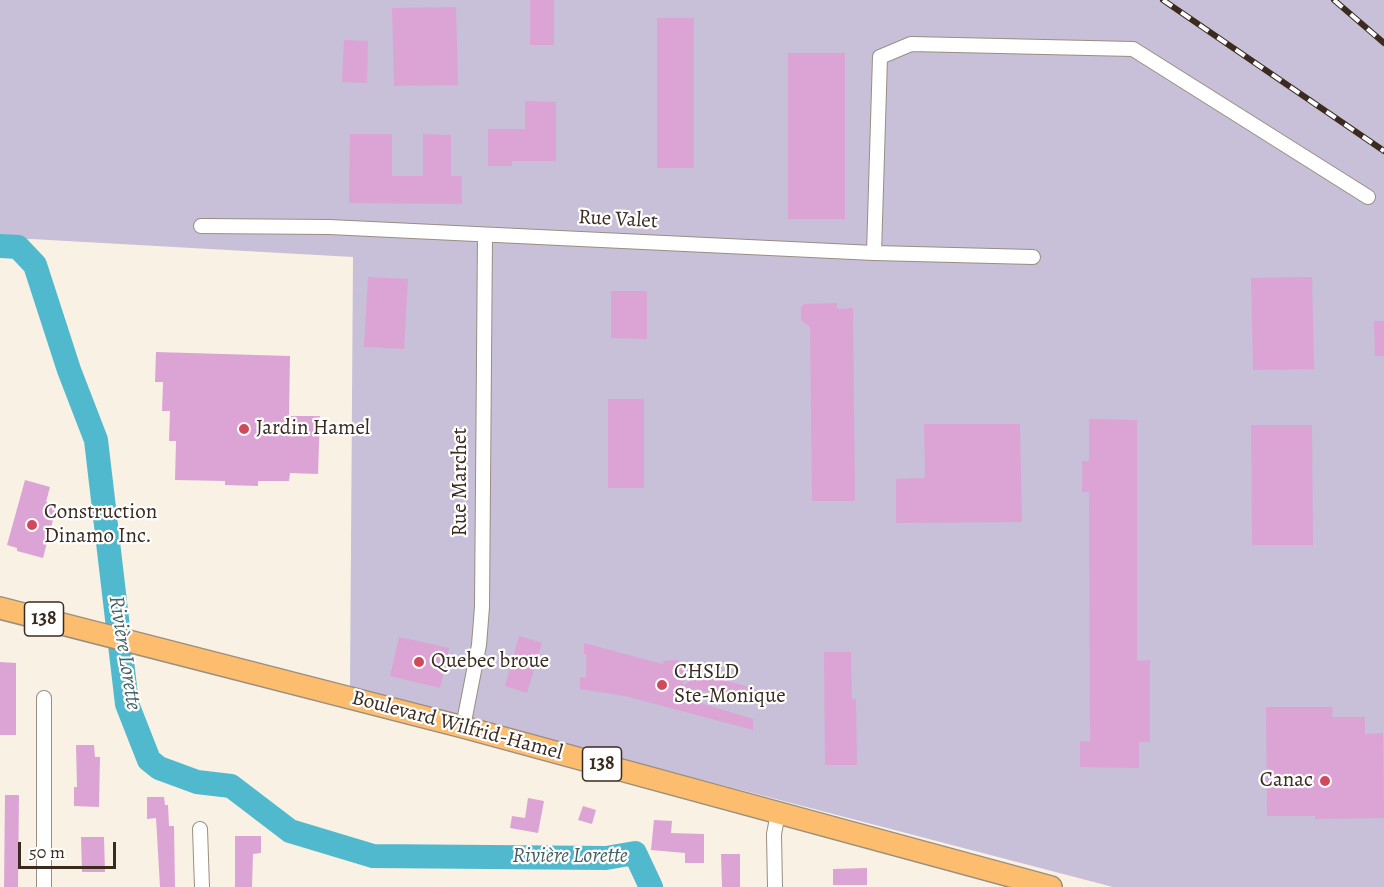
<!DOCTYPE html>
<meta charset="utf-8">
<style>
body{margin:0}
#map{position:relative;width:1384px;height:887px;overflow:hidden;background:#f9f1e3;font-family:Alegreya,serif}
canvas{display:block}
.scale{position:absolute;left:18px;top:842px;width:98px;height:27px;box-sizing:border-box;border:3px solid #3b2a1e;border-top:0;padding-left:8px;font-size:18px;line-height:21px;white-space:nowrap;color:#3b2a1e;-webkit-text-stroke:4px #fff;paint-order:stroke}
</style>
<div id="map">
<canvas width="1384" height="887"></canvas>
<div class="scale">50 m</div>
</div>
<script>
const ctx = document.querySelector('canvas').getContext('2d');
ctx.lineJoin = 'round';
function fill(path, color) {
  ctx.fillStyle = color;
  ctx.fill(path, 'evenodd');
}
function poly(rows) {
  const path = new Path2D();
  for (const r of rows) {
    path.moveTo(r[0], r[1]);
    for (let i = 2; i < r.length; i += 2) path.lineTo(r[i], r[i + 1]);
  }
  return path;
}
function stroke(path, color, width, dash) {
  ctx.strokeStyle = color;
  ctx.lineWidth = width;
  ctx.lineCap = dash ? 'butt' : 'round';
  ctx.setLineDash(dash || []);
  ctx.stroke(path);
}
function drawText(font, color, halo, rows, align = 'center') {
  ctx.font = font + ' Alegreya,serif';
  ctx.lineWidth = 4.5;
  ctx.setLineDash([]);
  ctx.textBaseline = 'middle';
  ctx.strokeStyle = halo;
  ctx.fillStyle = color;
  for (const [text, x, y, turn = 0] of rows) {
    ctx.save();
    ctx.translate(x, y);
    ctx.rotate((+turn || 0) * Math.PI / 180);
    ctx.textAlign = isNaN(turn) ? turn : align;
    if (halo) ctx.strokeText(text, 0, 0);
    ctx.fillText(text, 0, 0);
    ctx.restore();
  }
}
fill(poly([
 [0,0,1384,0,1384,887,1113,887,350,688,353,257,31,239,0,240]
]), '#c8bfd8');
stroke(poly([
 [0,246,18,247,35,265,69,370,96,440,127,704,149,760,159,768,197,782,231,786,290,831,373,856,606,858,635,853,651,887]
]), '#51b9ce', 24);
fill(poly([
 [530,0,554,0,554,45,530,45],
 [456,7,458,85,394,86,392,8],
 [657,18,694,18,694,168,657,168],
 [344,40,368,41,367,83,342,82],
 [788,53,845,53,845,219,788,219],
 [525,101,556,102,556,161,512,161,512,166,488,166,488,129,525,129],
 [350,134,392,134,392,176,423,176,423,134,451,135,451,176,462,176,462,204,349,203],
 [368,277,408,279,404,349,364,347],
 [1312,277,1314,369,1253,370,1251,278],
 [611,291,647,291,647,339,611,338],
 [837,303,837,309,853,308,855,501,812,501,810,327,801,320,801,307,804,304],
 [1374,321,1384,321,1384,356,1375,356],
 [156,352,290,356,289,416,320,416,318,474,290,473,289,481,258,481,258,486,225,485,225,481,175,480,176,441,169,441,170,411,162,411,163,382,155,382],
 [608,399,644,399,644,488,608,488],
 [1089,419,1137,420,1137,661,1150,660,1150,742,1139,742,1139,768,1080,767,1080,741,1090,742,1089,492,1082,492,1082,461,1089,461],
 [924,424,1020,424,1022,522,896,523,896,479,925,478],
 [1251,425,1312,425,1313,545,1252,545],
 [25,480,50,487,46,502,57,505,43,558,17,551,17,548,7,545],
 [519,636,542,643,527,693,505,686],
 [399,637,449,648,440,688,390,676],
 [584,643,662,664,664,661,677,660,684,667,683,686,700,673,756,689,756,700,696,690,694,701,753,719,753,730,625,696,580,689,580,677,586,678,586,654,584,654],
 [824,652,851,652,852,699,856,699,857,765,825,765],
 [0,662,16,663,16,735,0,735],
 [1266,707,1333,707,1332,717,1365,717,1365,734,1383,733,1384,818,1315,819,1315,816,1267,816],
 [76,745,94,745,95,757,100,757,99,807,74,806,74,787,77,787],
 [5,795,19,795,18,887,4,887],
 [147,797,164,797,165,805,168,805,169,826,174,826,175,887,160,887,156,818,147,819],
 [528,798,544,801,538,833,510,828,512,816,525,818],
 [583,806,596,810,592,824,578,820],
 [654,820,672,821,671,833,704,834,704,863,685,863,685,853,651,850],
 [235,836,261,836,261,853,253,854,252,887,235,887],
 [81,837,104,837,105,872,82,872],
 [721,854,740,854,740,887,722,887],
 [867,868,867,885,833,885,833,869]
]), '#dca4d5');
const minor = poly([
 [201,226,329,227,874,253,1033,257],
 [874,253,880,57,911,44,1133,49,1368,197],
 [44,698,44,887],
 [463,727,479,645,482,607,485,235],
 [200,829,202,887],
 [775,887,774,834,778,813]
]);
const primary = poly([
 [0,608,463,727,1051,887]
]);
stroke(minor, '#9a8e80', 16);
stroke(primary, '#9a8e80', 24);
stroke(minor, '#fff', 14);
stroke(primary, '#fcbd6f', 21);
const rail = poly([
 [1163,0,1384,151],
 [1334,0,1384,43]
]);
stroke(rail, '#3b2a1e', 6);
stroke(rail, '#fff', 4, [11]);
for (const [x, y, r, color] of [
 [244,429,6,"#d1495b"],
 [32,525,6,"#d1495b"],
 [419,662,6,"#d1495b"],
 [662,685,6,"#d1495b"],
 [1325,781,6,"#d1495b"]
]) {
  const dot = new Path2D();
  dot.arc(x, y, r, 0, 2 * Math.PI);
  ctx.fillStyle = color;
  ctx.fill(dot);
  stroke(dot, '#fff', 2);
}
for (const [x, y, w] of [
 [44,619,39],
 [602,764,39]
]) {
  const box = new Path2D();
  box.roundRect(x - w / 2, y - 17, w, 34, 4.5);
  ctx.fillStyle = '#fff';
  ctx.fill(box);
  stroke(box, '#3b2a1e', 1.5);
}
drawText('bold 20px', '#3b2a1e', null, [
 ["138",44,619],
 ["138",602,764]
]);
drawText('21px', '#3b2a1e', '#fff', [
 ["Rue Valet",618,220,3],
 ["Rue Marchet",461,482,-90],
 ["Boulevard Wilfrid-Hamel",457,726,15]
]);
drawText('21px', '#3b2a1e', '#fff', [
 ["Jardin Hamel",256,429],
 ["Construction",44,513],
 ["Dinamo Inc.",44,537],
 ["Quebec broue",431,662],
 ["CHSLD",674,673],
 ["Ste-Monique",674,697],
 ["Canac",1313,781,"right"]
], 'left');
drawText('italic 22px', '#446364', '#fff', [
 ["Rivière Lorette",124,653,81],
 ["Rivière Lorette",570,857]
]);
</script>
